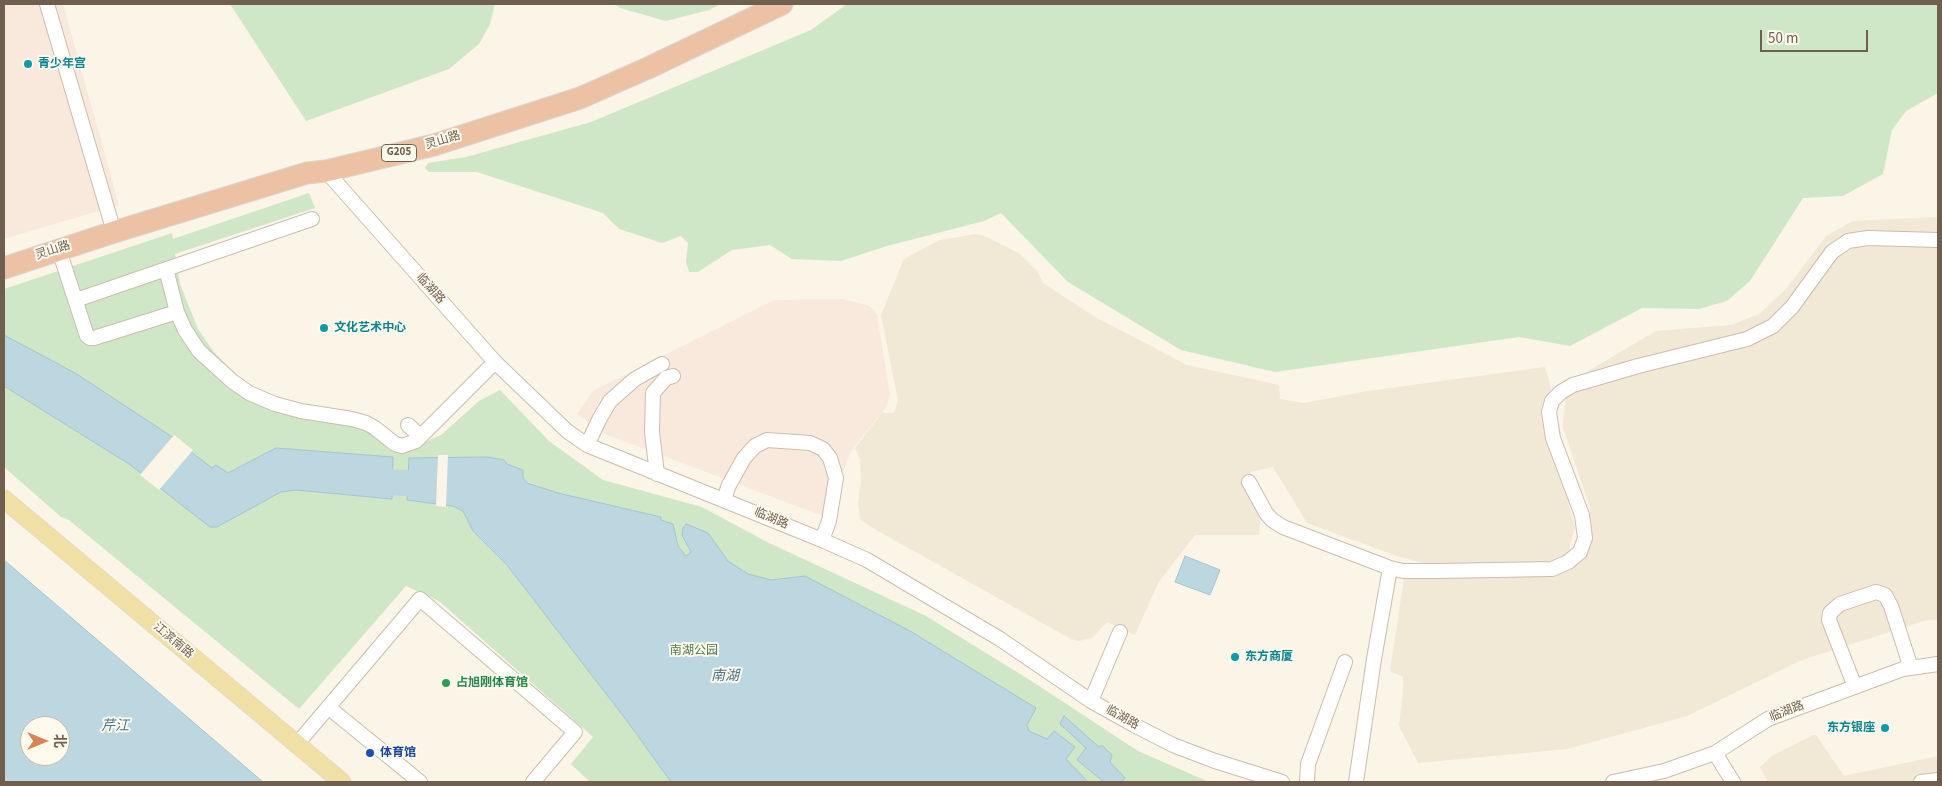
<!DOCTYPE html>
<meta charset="utf-8">
<style>
body{margin:0}
#map{position:relative;width:1942px;height:786px;overflow:hidden;background:#faf5e7;font-family:"Source Sans 3","Noto Sans SC",sans-serif}
canvas{display:block}
.frame{position:absolute;inset:0;border:5px solid #705f4e;pointer-events:none}
.north{position:absolute;left:20px;top:716px;width:50px;height:50px;box-sizing:border-box;background:#fdf9ed;border:1px solid #c5bbad;border-radius:50%;rotate:90deg;font-size:14px;font-weight:700;line-height:20px;text-align:center;color:#705f4e}
.north::after{content:'';display:block;margin:auto;width:18px;height:22px;background:#d68759;clip-path:polygon(50% 0,100% 100%,50% 72%,0 100%)}
.scale{position:absolute;left:1760px;top:30px;width:108px;height:22px;box-sizing:border-box;border:2px solid #705f4e;border-top:0;padding-left:6px;font-size:15px;line-height:18px;white-space:nowrap;color:#705f4e;-webkit-text-stroke:4px #fdf9ed;paint-order:stroke}
</style>
<div id="map">
<canvas width="1942" height="786"></canvas>
<div class="frame"></div>
<div class="north">北</div>
<div class="scale">50 m</div>
</div>
<script>
const ctx = document.querySelector('canvas').getContext('2d');
ctx.lineJoin = 'round';
function fill(path, color) {
  ctx.fillStyle = color;
  ctx.fill(path, 'evenodd');
}
function poly(rows) {
  const path = new Path2D();
  for (const r of rows) {
    path.moveTo(r[0], r[1]);
    for (let i = 2; i < r.length; i += 2) path.lineTo(r[i], r[i + 1]);
  }
  return path;
}
function stroke(path, color, width, dash) {
  ctx.strokeStyle = color;
  ctx.lineWidth = width;
  ctx.lineCap = dash ? 'butt' : 'round';
  ctx.setLineDash(dash || []);
  ctx.stroke(path);
}
function drawText(font, color, halo, rows, align = 'center') {
  ctx.font = font + ' "Source Sans 3","Noto Sans SC",sans-serif';
  ctx.lineWidth = 4;
  ctx.setLineDash([]);
  ctx.textBaseline = 'middle';
  ctx.strokeStyle = halo;
  ctx.fillStyle = color;
  for (const [text, x, y, turn = 0] of rows) {
    ctx.save();
    ctx.translate(x, y);
    ctx.rotate((+turn || 0) * Math.PI / 180);
    ctx.textAlign = isNaN(turn) ? turn : align;
    if (halo) ctx.strokeText(text, 0, 0);
    ctx.fillText(text, 0, 0);
    ctx.restore();
  }
}
fill(poly([
 [1938,217,1938,620,1927,620,1802,660,1687,716,1567,749,1418,763,1399,726,1403,691,1403,677,1390,671,1404,578,1554,573,1589,543,1590,508,1563,427,1567,381,1583,374,1656,331,1731,325,1759,314,1786,289,1826,236,1853,221],
 [976,234,987,237,1020,254,1038,272,1043,283,1095,317,1187,365,1279,385,1280,399,1304,403,1368,391,1545,367,1551,388,1544,412,1575,527,1568,554,1543,564,1438,567,1400,557,1307,523,1273,467,1251,472,1241,482,1261,515,1259,535,1195,535,1158,583,1135,635,1107,622,1092,638,1079,641,1071,639,871,527,860,519,858,504,861,480,860,459,855,448,882,413,894,413,898,400,881,315,904,259,940,240],
 [1813,735,1816,735,1844,776,1938,756,1938,782,1768,782,1760,767,1773,755]
]), '#f1e8d6');
fill(poly([
 [4,4,63,4,119,205,4,239],
 [842,299,870,306,877,315,890,394,887,406,851,451,826,517,605,434,577,414,593,391,774,300]
]), '#f9e9dc');
fill(poly([
 [230,4,495,4,490,24,479,44,449,69,306,121],
 [614,4,721,4,709,10,666,21,620,8],
 [847,4,1938,4,1938,93,1906,111,1892,130,1883,174,1843,196,1803,198,1750,281,1727,301,1699,309,1642,308,1570,346,1519,337,1275,372,1181,350,1068,282,1001,213,984,221,887,246,841,261,792,259,770,245,732,250,698,272,689,272,686,262,688,243,681,236,662,243,619,229,603,213,477,172,429,172,425,168,428,163,466,157,591,122,811,30],
 [309,193,315,208,175,254,180,284,198,329,214,352,266,405,370,429,406,450,441,435,479,401,500,390,549,441,603,480,702,507,767,542,926,616,1033,682,1138,751,1209,782,590,782,571,764,593,737,439,601,406,586,299,709,69,520,61,517,4,467,4,289,172,233,173,239]
]), '#cfe6c7');
const water = poly([
 [4,335,75,373,168,434,212,468,216,465,228,473,276,448,393,457,392,499,296,490,281,492,217,527,210,527,129,464,4,386,4,335],
 [488,457,504,460,507,464,523,470,523,478,527,483,558,493,661,517,661,520,673,524,678,546,686,556,691,552,682,535,683,528,686,524,708,533,728,561,748,574,771,580,805,576,910,631,1036,708,1027,725,1029,731,1047,739,1054,731,1075,747,1066,759,1088,782,671,782,627,721,507,565,473,531,463,511,453,506,407,500,409,458,488,457],
 [1185,556,1220,570,1210,595,1175,582,1185,556],
 [4,560,150,685,263,782,4,782,4,560],
 [30,726,60,726,60,756,30,756,30,726],
 [1064,716,1098,746,1103,746,1112,755,1110,762,1125,778,1121,782,1104,782,1077,760,1086,748,1060,724,1064,716]
]);
fill(water, '#bdd7e1');
stroke(water, '#a5c4d2', 1);
fill(poly([
 [174,435,193,450,159,490,140,475],
 [438,455,448,455,446,507,436,506]
]), '#faf5e7');
stroke(poly([
 [357,481,408,483]
]), '#bdd7e1', 26);
const minor = poly([
 [47,4,114,232],
 [326,171,495,362,567,431,587,445,822,540,867,560,1000,639,1091,701,1134,725,1173,745,1215,761,1282,782],
 [59,250,87,336,90,338,94,338,177,312],
 [166,269,177,312,185,330,199,351,232,381,249,393,275,404,301,411,352,419,366,423,375,428,395,444,402,446,416,441,495,362],
 [76,300,312,219],
 [408,425,420,436],
 [587,445,600,418,610,401,635,379,662,364],
 [657,474,652,432,653,393,666,378,673,376],
 [1249,482,1266,513,1272,520,1283,527,1390,568,1403,571,1438,571,1552,569,1568,562,1580,552,1585,538,1582,515,1553,438,1549,412,1552,401,1561,392,1573,385,1638,366,1747,339,1773,326,1792,307,1832,252,1848,241,1868,238,1938,240],
 [724,499,729,485,744,458,755,446,767,440,810,443,823,449,830,458,836,478,829,521,822,540],
 [1855,687,1829,620,1830,613,1840,604,1876,592,1885,595,1891,606,1911,668],
 [1091,701,1120,632],
 [328,707,420,782],
 [297,744,420,599,575,732,533,782],
 [1715,753,1733,782],
 [1307,782,1308,764,1345,662],
 [1356,782,1374,659,1390,568],
 [1613,782,1664,771,1715,753,1768,719,1903,669,1938,664],
 [1921,782,1938,780]
]);
const major = poly([
 [4,499,342,782]
]);
const highway = poly([
 [4,268,114,232,307,173,326,171,434,145,580,98,648,68,782,4]
]);
stroke(minor, '#cabeae', 16);
stroke(major, '#dad5d1', 19);
stroke(highway, '#dad5d1', 23);
stroke(minor, '#fff', 14);
stroke(major, '#f1e0a6', 18);
stroke(highway, '#edc2a4', 21);
for (const [x, y, r, color] of [
 [28,64,5,"#0f9aa8"],
 [324,328,5,"#0f9aa8"],
 [1235,657,5,"#0f9aa8"],
 [446,683,5,"#2e9e5b"],
 [1885,728,5,"#0f9aa8"],
 [370,753,5,"#1a4fb4"]
]) {
  const dot = new Path2D();
  dot.arc(x, y, r, 0, 2 * Math.PI);
  ctx.fillStyle = color;
  ctx.fill(dot);
  stroke(dot, '#fdf9ed', 2);
}
for (const [x, y, w] of [
 [399,153,35]
]) {
  const box = new Path2D();
  box.roundRect(x - w / 2, y - 8.5, w, 17, 4);
  ctx.fillStyle = '#fdf9ed';
  ctx.fill(box);
  stroke(box, '#705f4e', 1);
}
drawText('bold 11px', '#705f4e', null, [
 ["G205",399,153]
]);
drawText('bold 12px', '#0d838f', '#fdf9ed', [
 ["青少年宫",38,64],
 ["文化艺术中心",334,328],
 ["东方商厦",1245,657],
 ["东方银座",1875,728,"right"]
], 'left');
drawText('12px', '#705f4e', '#fdf9ed', [
 ["灵山路",443,141,-17],
 ["灵山路",53,251,-18],
 ["临湖路",430,289,48],
 ["临湖路",771,519,23],
 ["江滨南路",173,641,40],
 ["临湖路",1787,712,-21],
 ["临湖路",1122,718,29]
]);
drawText('12px', '#527a4b', '#fdf9ed', [
 ["南湖公园",694,651]
]);
drawText('bold 12px', '#27864d', '#fdf9ed', [
 ["占旭刚体育馆",456,683]
], 'left');
drawText('bold 12px', '#164399', '#fdf9ed', [
 ["体育馆",380,753]
], 'left');
drawText('italic 14px', '#4e7688', '#fdf9ed', [
 ["南湖",725,677],
 ["芹江",115,727]
]);
</script>
